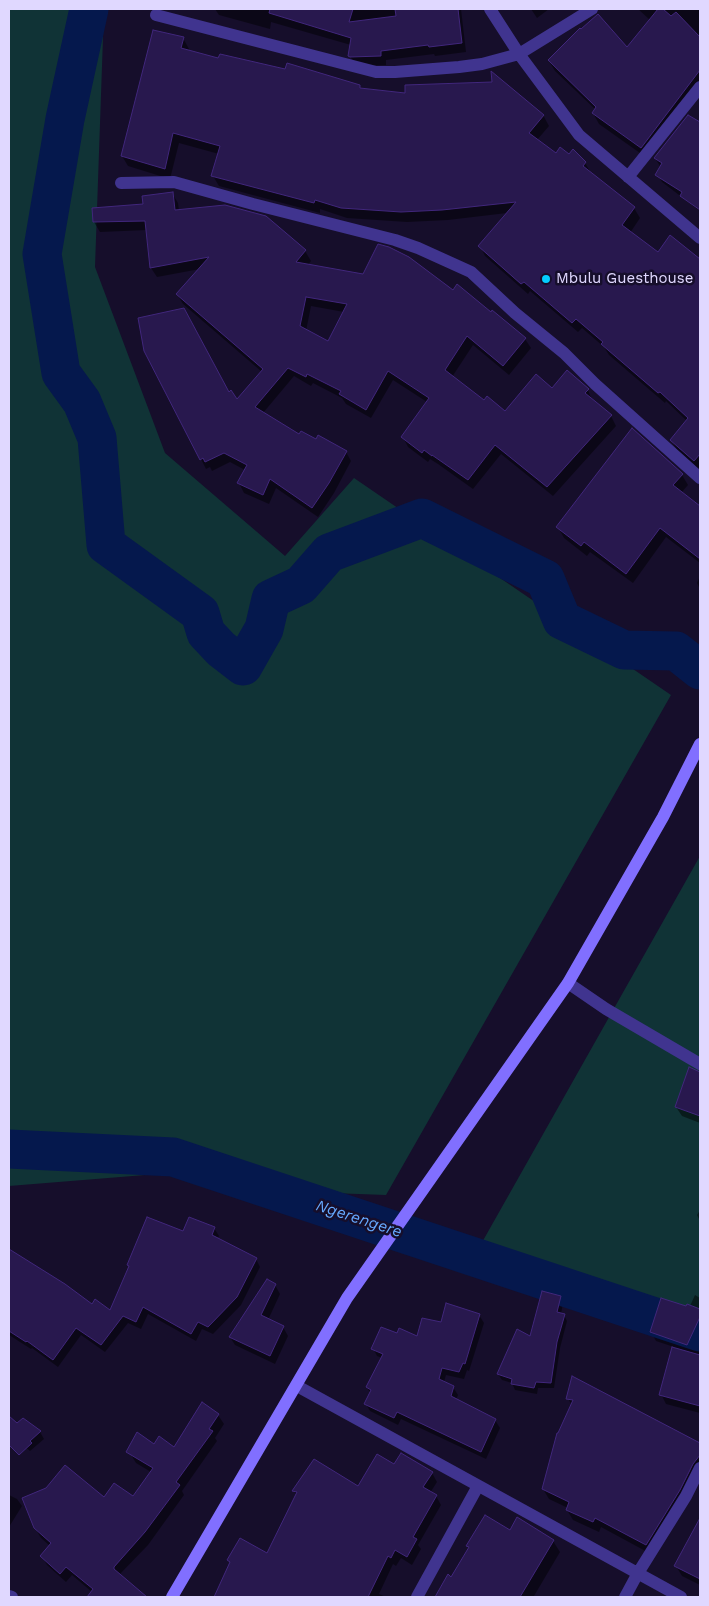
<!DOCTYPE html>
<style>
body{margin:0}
#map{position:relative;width:709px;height:1606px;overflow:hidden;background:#160e2b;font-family:"Work Sans",sans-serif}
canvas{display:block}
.frame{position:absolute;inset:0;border:10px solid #e0d8ff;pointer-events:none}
</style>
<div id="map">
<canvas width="709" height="1606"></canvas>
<div class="frame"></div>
</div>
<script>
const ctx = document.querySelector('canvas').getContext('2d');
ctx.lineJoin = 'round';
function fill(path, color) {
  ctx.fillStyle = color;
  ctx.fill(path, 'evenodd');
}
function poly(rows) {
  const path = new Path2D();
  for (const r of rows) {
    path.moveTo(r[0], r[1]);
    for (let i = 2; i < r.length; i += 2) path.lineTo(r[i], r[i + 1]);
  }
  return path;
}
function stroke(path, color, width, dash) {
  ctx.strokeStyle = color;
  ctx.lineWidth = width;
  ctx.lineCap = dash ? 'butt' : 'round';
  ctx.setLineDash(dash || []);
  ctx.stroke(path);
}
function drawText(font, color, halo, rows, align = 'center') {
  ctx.font = font + ' "Work Sans",sans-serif';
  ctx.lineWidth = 5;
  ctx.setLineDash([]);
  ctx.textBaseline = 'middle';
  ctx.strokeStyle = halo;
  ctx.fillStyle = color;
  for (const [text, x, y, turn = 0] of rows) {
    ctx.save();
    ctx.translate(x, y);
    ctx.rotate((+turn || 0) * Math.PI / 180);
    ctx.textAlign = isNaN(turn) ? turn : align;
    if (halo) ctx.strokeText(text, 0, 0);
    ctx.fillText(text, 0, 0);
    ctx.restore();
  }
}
fill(poly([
 [9,9,104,9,95,267,165,453,285,556,354,478,671,695,386,1195,331,1193,207,1170,9,1186],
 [700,856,700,1317,669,1305,476,1253]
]), '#103336');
fill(poly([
 [215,9,461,9,466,52,435,56,434,54,386,60,386,65,356,66,350,56,351,45,271,22,270,29,219,15],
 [531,9,549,9,537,18],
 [638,9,700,9,700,88,647,158,599,124,593,113,596,110,555,71,549,61,627,49,650,20],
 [183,38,189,49,188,51,219,60,360,86,362,90,543,115,549,126,537,140,556,155,569,156,585,163,591,173,634,208,640,218,630,233,658,254,671,237,700,261,700,471,677,450,671,440,687,421,666,401,665,403,609,355,604,347,582,328,578,332,530,291,528,294,485,256,480,246,507,213,448,220,407,222,347,218,320,209,320,213,219,186,213,176,219,154,179,143,170,179,128,166,122,156],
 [699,123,700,125,700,211,662,182,657,173,660,166,655,158],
 [172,193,178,203,179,211,265,217,305,251,311,261,307,266,453,292,491,314,525,339,531,348,509,375,473,345,452,377,484,402,505,412,552,389,588,390,592,401,611,416,616,426,553,496,501,454,473,489,438,464,430,459,428,462,408,447,403,437,427,402,393,380,371,418,346,404,342,398,313,383,311,386,294,376,263,413,300,436,346,452,351,461,334,493,318,517,276,488,269,504,244,493,239,483,245,470,230,462,212,471,210,467,206,469,201,459,229,393,237,402,262,372,183,304,177,294,200,269,157,277,151,268,147,230,100,232,94,222,94,209,144,205],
 [311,306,344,312,328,343,306,331],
 [682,475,688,485,681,493,700,508,700,563,666,537,633,583,590,552,587,556,564,538,558,527],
 [700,576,700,589,697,583],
 [688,1073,700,1077,700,1123,682,1116,676,1107],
 [700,1210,700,1221,697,1215],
 [214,1228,219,1236,217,1239,256,1259,260,1267,241,1305,213,1334,202,1329,196,1341,148,1314,141,1329,128,1323,105,1352,81,1335,58,1367,32,1348,31,1349,9,1335,9,1251,64,1285,92,1305,110,1312,129,1267,128,1265,184,1233],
 [275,1285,280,1294,268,1320,283,1327,288,1336,275,1364,235,1345,230,1337],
 [695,1295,700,1298,700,1413,666,1404,661,1394,674,1347,656,1341,651,1332,690,1306],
 [560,1297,563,1303,561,1314,564,1315,567,1321,560,1348,554,1388,538,1388,537,1394,515,1390,512,1383,502,1380,498,1374,531,1337],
 [479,1315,484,1323,469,1371,467,1370,464,1379,446,1375,444,1382,453,1387,458,1395,456,1400,495,1420,500,1428,486,1459,401,1419,398,1425,370,1411,366,1404,371,1394,367,1387,382,1358,377,1356,373,1348,398,1335,418,1338,442,1324],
 [573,1378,700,1445,700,1472,651,1554,601,1527,599,1532,573,1520,567,1510,568,1508,549,1499,543,1489,572,1406,568,1398],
 [202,1404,218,1415,224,1424,215,1438,217,1441,182,1491,184,1495,148,1545,119,1575,136,1590,141,1597,91,1597,90,1595,92,1592,72,1575,66,1582,47,1565,42,1556,50,1546,41,1538,35,1528,104,1499,133,1497,151,1472,136,1463,130,1453,154,1446,174,1449],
 [23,1419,40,1432,44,1439,30,1451,14,1437],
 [395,1466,432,1473,437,1482,430,1493,436,1496,441,1505,418,1545,421,1549,412,1565,401,1558,396,1566,393,1564,379,1594,386,1597,215,1597,230,1563,229,1560,268,1554,297,1496,294,1491,358,1487],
 [9,1495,17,1499,22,1506,9,1527],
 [700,1520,700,1585,682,1576,676,1566],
 [510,1532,553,1541,560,1552,534,1596,536,1597,443,1597,469,1549,467,1546]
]), '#0007');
stroke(poly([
 [89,9,65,119,42,254,61,373,82,402,97,438,106,545,200,613,206,633,221,649,243,666,264,629,271,599,301,585,329,553,422,518,545,579,562,620,624,650,676,651,700,670],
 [9,1149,173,1157,700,1332]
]), '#05184d', 39);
const building = poly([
 [270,9,353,9,349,22,396,16,395,9,458,9,462,43,429,47,428,45,381,51,381,56,350,57,348,56,351,38,269,13,270,9],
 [658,9,663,9,671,16,676,12,700,37,700,70,641,148,592,113,596,107,548,60,580,28,581,29,598,14,627,47,658,9],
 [153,30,184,37,181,48,218,58,220,54,285,69,287,63,360,85,360,88,405,93,405,85,492,82,491,71,544,115,529,133,556,153,560,147,569,154,573,149,586,162,583,166,635,207,622,225,658,252,670,235,700,259,700,454,694,461,670,440,688,418,660,392,658,393,601,344,603,342,576,319,572,323,524,282,521,284,478,246,516,202,442,210,401,212,341,208,315,200,314,203,211,176,220,146,173,133,165,169,121,156,153,30],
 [688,115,700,122,700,210,680,196,682,192,655,175,662,163,654,158,688,115],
 [173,192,175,210,225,205,266,216,306,250,296,262,363,274,378,244,389,247,409,257,453,290,457,284,491,312,492,310,526,338,503,366,467,336,445,370,484,400,487,396,505,411,536,374,552,388,567,370,589,389,585,393,612,415,547,487,495,445,468,480,432,455,432,456,424,450,422,453,401,437,429,398,388,371,366,410,339,394,341,391,307,374,306,377,288,368,255,407,299,434,301,431,316,439,318,435,347,451,329,483,312,508,270,479,263,495,237,483,247,465,224,453,205,462,203,458,200,460,144,351,138,318,184,308,229,392,231,390,237,399,263,369,176,294,209,257,150,268,145,221,93,222,92,208,143,204,142,196,173,192],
 [306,297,347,304,328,341,300,326,306,297],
 [632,428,683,474,673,485,700,506,700,559,660,528,626,574,584,542,581,546,556,527,632,428],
 [689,1067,700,1072,700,1116,675,1107,689,1067],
 [147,1217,183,1231,189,1217,215,1227,212,1235,257,1258,237,1297,208,1327,198,1322,191,1334,143,1307,136,1322,123,1316,101,1345,76,1328,53,1360,27,1341,26,1342,9,1331,9,1249,65,1284,92,1304,95,1299,110,1310,129,1266,127,1265,147,1217],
 [267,1279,276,1284,261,1315,284,1326,270,1356,229,1337,267,1279],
 [542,1291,561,1296,557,1312,565,1314,557,1342,551,1383,536,1382,534,1388,511,1384,512,1379,497,1374,517,1329,530,1336,542,1291],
 [661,1298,686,1306,687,1304,700,1309,700,1317,687,1345,650,1332,661,1298],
 [446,1303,480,1314,465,1364,463,1363,459,1372,442,1368,439,1379,454,1386,451,1396,496,1419,481,1452,397,1412,394,1418,364,1404,371,1390,366,1387,383,1354,371,1349,381,1327,397,1333,399,1328,417,1336,422,1318,441,1322,446,1303],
 [672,1347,700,1355,700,1406,659,1395,672,1347],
 [572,1376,700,1443,700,1455,693,1464,680,1490,646,1545,595,1518,593,1522,566,1510,569,1502,542,1489,557,1433,558,1433,573,1400,566,1399,572,1376],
 [202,1402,219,1414,209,1429,213,1431,176,1482,180,1485,145,1532,114,1567,114,1569,147,1597,87,1597,93,1589,66,1567,60,1574,40,1556,51,1543,34,1528,22,1498,46,1488,65,1465,104,1497,114,1483,133,1496,153,1468,126,1452,137,1432,154,1444,159,1436,174,1447,202,1402],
 [9,1416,17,1423,23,1418,41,1431,30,1441,32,1443,19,1455,9,1445,9,1416],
 [401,1453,433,1472,423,1487,437,1495,413,1537,417,1539,407,1557,395,1550,391,1558,388,1556,368,1597,214,1597,230,1562,227,1560,240,1538,267,1553,297,1492,292,1491,314,1459,358,1486,377,1454,394,1464,401,1453],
 [485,1515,510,1530,517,1517,554,1540,520,1597,435,1597,448,1574,451,1577,469,1547,466,1546,485,1515],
 [700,1518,700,1579,674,1566,700,1518]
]);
fill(building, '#28184e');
stroke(building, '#41277c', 1);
stroke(poly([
 [490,9,519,54,579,135,700,238],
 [156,15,376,72,395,72,459,67,482,64,519,54,592,9],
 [628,177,700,87],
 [121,183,174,182,253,204,395,240,418,248,471,272,515,313,564,353,595,384,700,478],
 [568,983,606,1009,700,1064],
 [297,1386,681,1597],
 [9,1596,12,1597],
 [417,1597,478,1486],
 [625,1597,638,1573,686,1496,700,1468]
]), '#40348f', 12);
stroke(poly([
 [172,1597,347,1298,568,983,663,817,700,744]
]), '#816fff', 12);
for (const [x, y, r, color] of [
 [546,279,5,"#04cdff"]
]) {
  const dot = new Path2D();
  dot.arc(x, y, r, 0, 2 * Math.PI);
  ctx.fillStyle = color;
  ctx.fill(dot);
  stroke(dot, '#160e2b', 2);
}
drawText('15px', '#e0d8ff', '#160e2b', [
 ["Mbulu Guesthouse",556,279]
], 'left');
drawText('italic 16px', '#66a9ff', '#160e2b', [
 ["Ngerengere",359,1219,18]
]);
</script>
